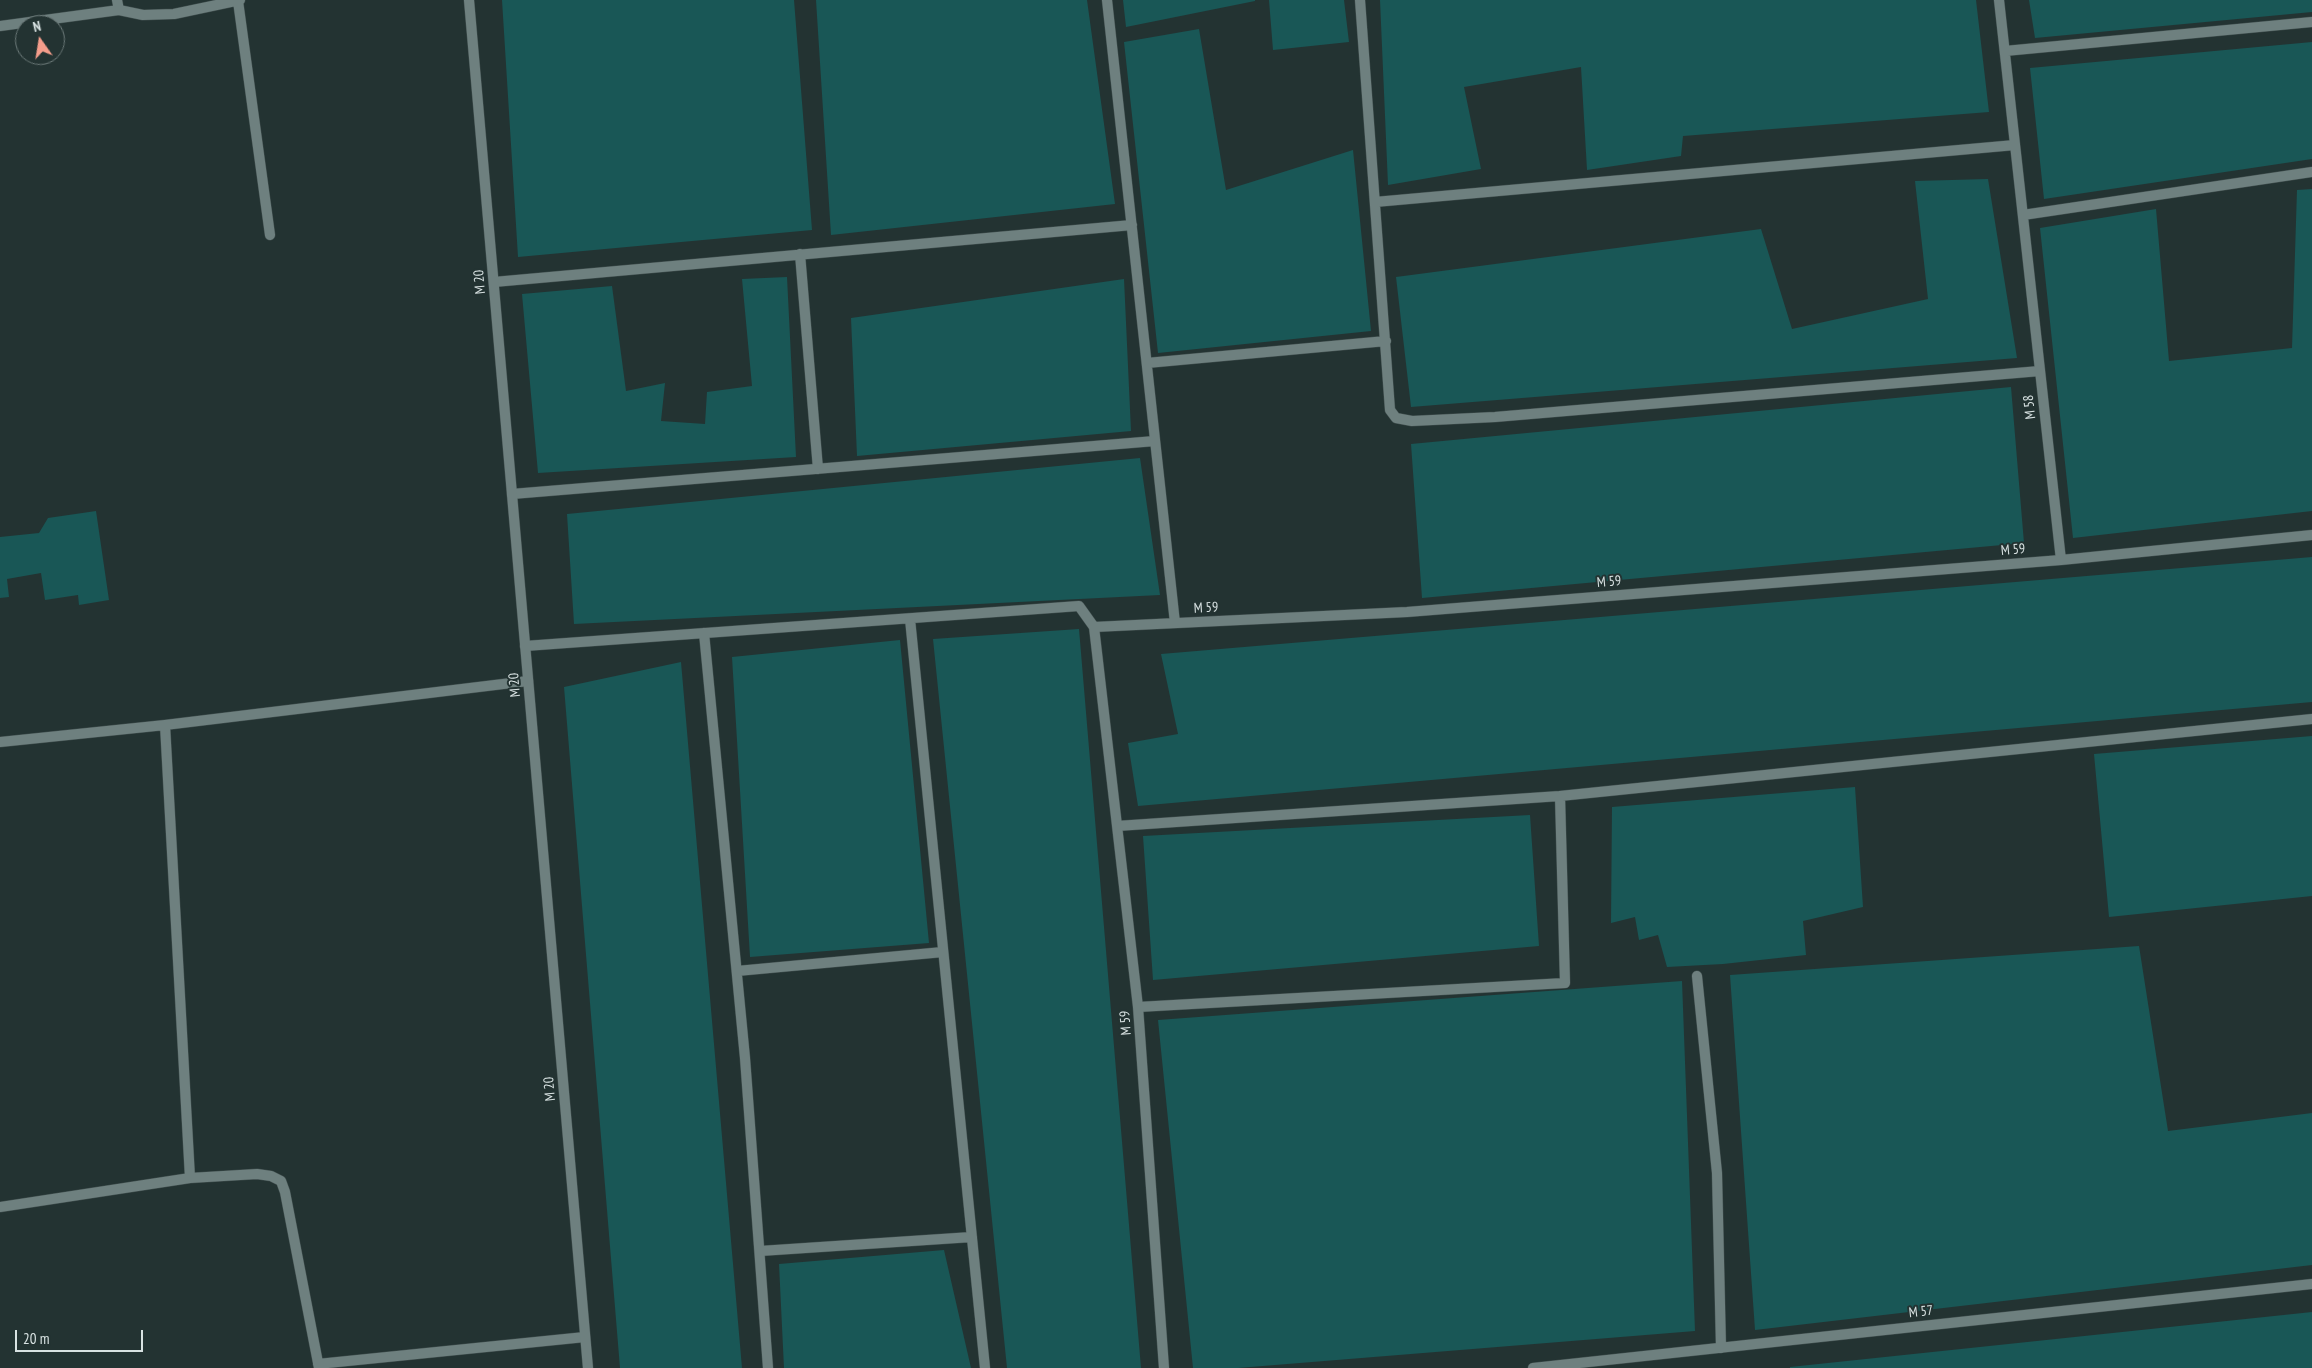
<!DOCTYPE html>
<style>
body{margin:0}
#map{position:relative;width:2312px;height:1368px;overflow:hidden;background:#233332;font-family:"PT Sans Narrow",sans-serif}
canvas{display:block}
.north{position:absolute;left:15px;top:15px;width:50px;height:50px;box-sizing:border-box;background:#233332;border:1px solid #6b7978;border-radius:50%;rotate:347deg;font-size:14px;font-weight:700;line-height:20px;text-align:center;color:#d8e2e2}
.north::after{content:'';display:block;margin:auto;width:18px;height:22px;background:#f49d8b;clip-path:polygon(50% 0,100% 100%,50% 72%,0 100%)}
.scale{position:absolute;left:15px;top:1330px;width:128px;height:22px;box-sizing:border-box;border:2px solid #d8e2e2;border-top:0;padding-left:6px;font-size:15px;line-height:18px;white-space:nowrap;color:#d8e2e2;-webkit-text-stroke:4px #233332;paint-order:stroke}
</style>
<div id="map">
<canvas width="2312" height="1368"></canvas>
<div class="north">N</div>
<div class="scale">20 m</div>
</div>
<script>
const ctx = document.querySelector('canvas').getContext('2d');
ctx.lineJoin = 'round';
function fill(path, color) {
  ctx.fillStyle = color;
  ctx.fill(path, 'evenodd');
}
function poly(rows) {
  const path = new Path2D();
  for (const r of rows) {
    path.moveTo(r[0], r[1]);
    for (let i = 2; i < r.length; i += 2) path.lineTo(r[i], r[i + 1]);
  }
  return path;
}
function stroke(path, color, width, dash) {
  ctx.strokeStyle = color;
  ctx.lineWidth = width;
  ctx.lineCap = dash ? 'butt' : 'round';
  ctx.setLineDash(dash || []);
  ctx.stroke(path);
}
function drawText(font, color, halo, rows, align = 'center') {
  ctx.font = font + ' "PT Sans Narrow",sans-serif';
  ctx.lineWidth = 4;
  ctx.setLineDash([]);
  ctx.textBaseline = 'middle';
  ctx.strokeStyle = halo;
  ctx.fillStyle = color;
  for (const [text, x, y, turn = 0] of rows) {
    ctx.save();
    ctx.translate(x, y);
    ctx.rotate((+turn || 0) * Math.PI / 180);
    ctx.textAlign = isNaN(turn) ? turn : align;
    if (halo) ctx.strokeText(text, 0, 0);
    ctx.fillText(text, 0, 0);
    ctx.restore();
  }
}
fill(poly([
 [502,0,794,0,812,230,518,257],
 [816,0,1087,0,1115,204,831,235],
 [1123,0,1255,0,1255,1,1126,27],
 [1269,0,1344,0,1349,42,1273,50],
 [1380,0,1976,0,1989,112,1683,136,1681,156,1587,170,1581,67,1464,87,1481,169,1388,185],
 [2029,0,2312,0,2312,12,2035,38],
 [1199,29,1226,190,1353,150,1371,331,1158,353,1124,42],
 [2312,42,2312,159,2044,199,2030,68],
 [1988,179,2017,358,1411,407,1396,277,1761,229,1792,329,1928,299,1915,181],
 [2312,189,2312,511,2073,538,2040,228,2156,209,2169,361,2292,348,2297,190],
 [787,277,796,457,538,473,522,294,612,286,626,391,665,383,661,421,705,424,707,392,752,386,742,279],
 [1124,279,1131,431,857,456,851,318],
 [2011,387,2024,543,1422,598,1411,444],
 [1140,458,1160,595,574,624,567,514],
 [96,511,109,600,79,605,78,595,45,600,41,573,7,579,9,597,0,598,0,537,39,533,48,518],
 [2312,557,2312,702,1138,806,1128,743,1178,734,1161,654],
 [1079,629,1141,1368,1007,1368,933,639],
 [900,640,929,943,750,957,732,657],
 [681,662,742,1368,620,1368,564,687],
 [2312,736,2312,896,2109,917,2094,754],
 [1855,787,1863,907,1803,921,1806,955,1723,964,1667,967,1658,935,1639,940,1635,917,1611,923,1612,807],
 [1530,815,1539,946,1153,980,1143,836],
 [2139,946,2168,1131,2312,1113,2312,1265,1755,1330,1730,975],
 [1682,981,1695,1331,1238,1368,1193,1368,1158,1020],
 [944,1250,971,1368,784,1368,779,1264],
 [2312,1312,2312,1368,1790,1368,1790,1367]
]), '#195756');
const minor = poly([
 [117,0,119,10,143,15,174,14,240,0],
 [1107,0,1175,623],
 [1360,0,1390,410,1396,418,1412,421,1495,417,2040,371],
 [1999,0,2061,560,2312,535],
 [238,1,270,235],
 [0,26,119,10],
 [2005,51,2312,22],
 [1375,202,2015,145],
 [2023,215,2312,172],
 [800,254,818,469],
 [494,282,1132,225],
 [1147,363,1386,341],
 [512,494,1155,441],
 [910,619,985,1368],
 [704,633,745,1058,768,1368],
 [525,646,1079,606,1094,627],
 [165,725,190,1178],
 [0,742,165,725,528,681],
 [1117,826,1560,796],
 [737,971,943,952],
 [1697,976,1717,1173,1721,1348],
 [1138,1007,1565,983,1560,796,2312,719],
 [0,1207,190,1178,257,1174,271,1176,281,1181,285,1192,319,1368],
 [760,1251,972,1237],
 [318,1364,585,1337],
 [1164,1368,1138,1007,1094,627,1407,612,2061,560],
 [1533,1368,2312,1284]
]);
const tertiary = poly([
 [469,0,588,1368]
]);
stroke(minor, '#404e4e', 11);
stroke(tertiary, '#404e4e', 11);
stroke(minor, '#6e807f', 10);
stroke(tertiary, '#6e807f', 10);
drawText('14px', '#d8e2e2', '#233332', [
 ["M 20",480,282,-95],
 ["M 58",2030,407,-96],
 ["M 59",2013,550,-5],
 ["M 59",1609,582,-5],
 ["M 59",1206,608,-3],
 ["M 20",515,685,-95],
 ["M 59",1126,1023,-94],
 ["M 20",550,1089,-95],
 ["M 57",1921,1312,-6]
]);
</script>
